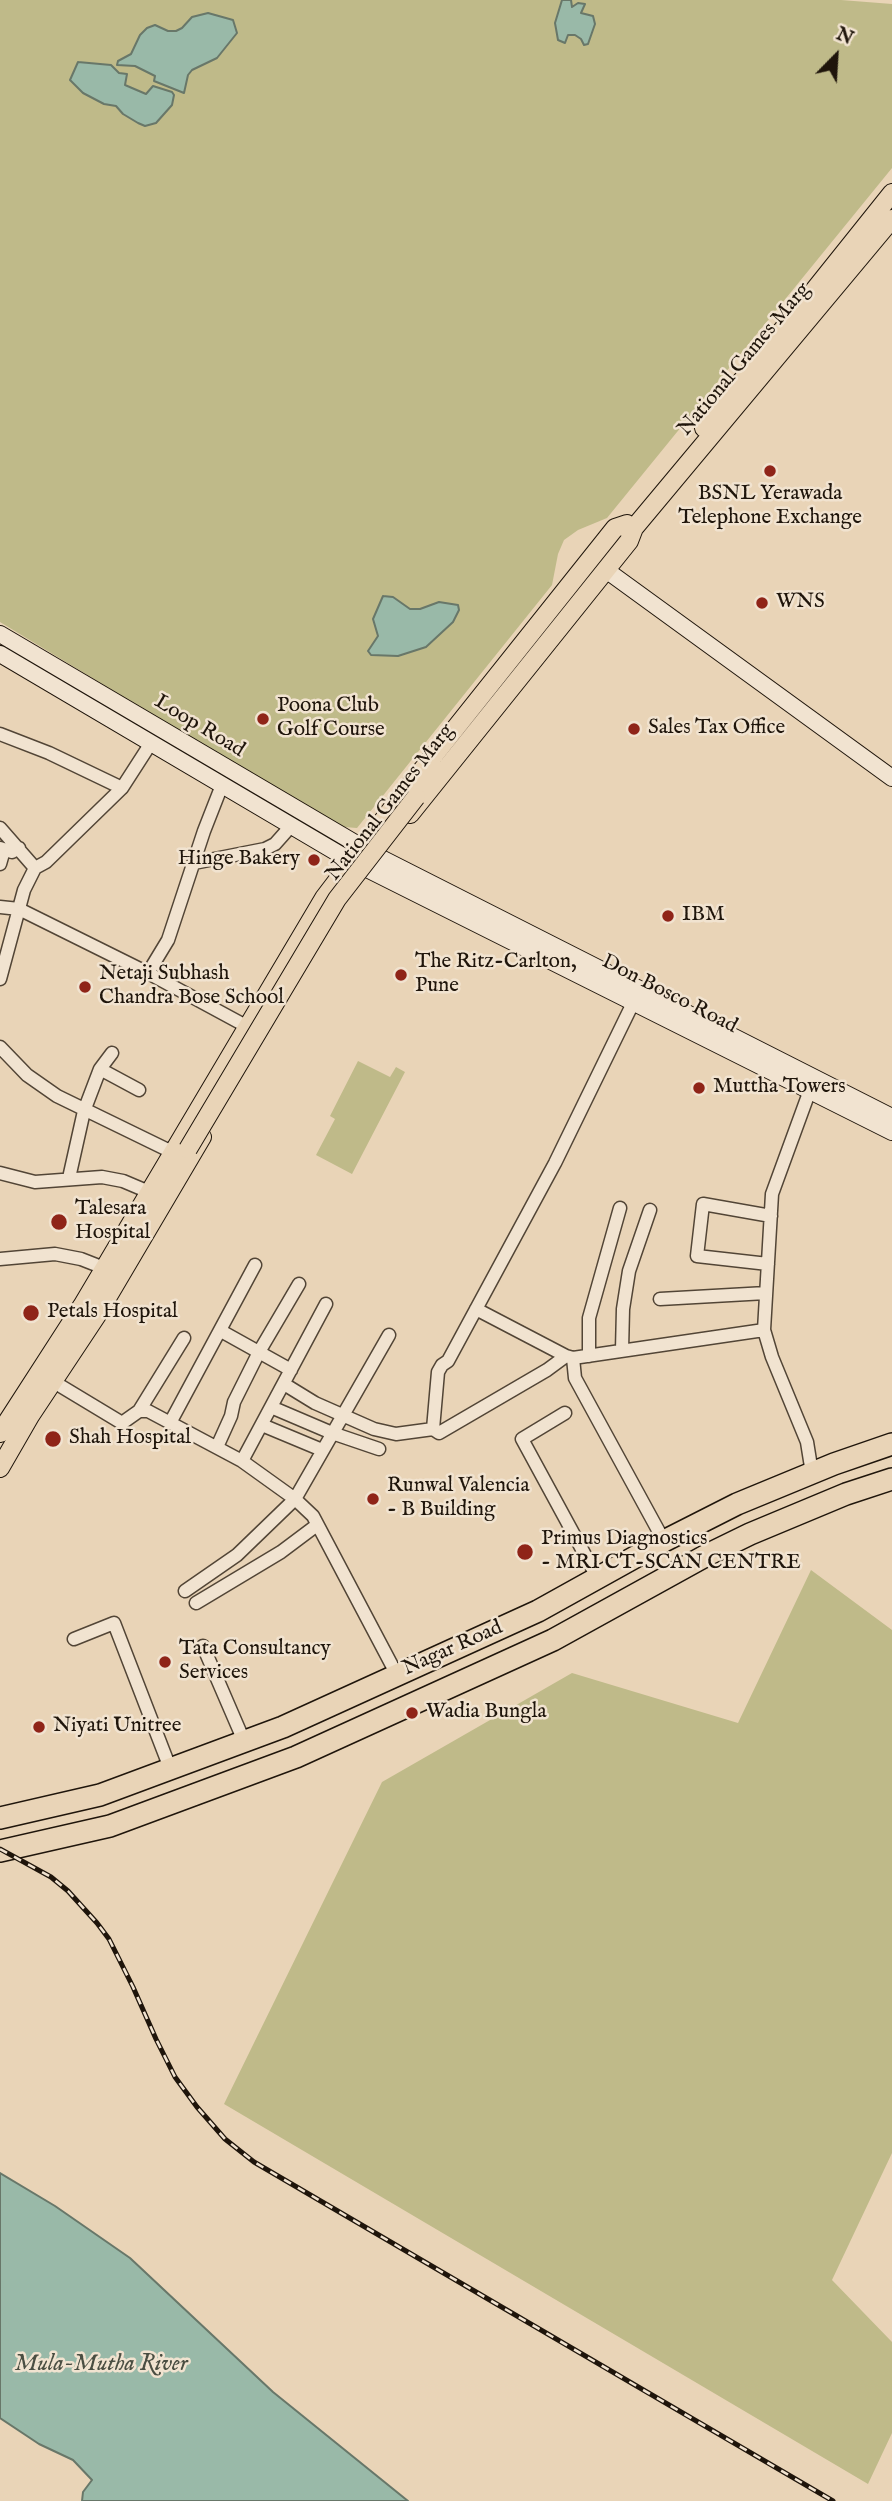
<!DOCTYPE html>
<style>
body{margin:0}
#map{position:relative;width:892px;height:2501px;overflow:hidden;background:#e9d4b7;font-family:"IM FELL English",serif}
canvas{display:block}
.north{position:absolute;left:801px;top:21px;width:70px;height:70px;-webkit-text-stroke:5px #f1e3d0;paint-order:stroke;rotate:24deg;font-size:19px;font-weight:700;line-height:28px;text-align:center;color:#1f150b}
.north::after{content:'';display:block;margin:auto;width:24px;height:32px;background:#1f150b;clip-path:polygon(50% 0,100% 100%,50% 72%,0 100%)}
</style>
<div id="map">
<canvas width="892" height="2501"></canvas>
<div class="north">N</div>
</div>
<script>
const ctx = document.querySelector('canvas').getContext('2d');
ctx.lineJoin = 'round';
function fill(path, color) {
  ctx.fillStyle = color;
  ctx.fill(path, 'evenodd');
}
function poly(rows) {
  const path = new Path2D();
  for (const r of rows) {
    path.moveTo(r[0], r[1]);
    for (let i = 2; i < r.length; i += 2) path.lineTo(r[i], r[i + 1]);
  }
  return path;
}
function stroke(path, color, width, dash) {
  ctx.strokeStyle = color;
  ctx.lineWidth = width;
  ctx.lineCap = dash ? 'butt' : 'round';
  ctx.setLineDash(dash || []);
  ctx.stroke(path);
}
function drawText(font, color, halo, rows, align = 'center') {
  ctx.font = font + ' "IM FELL English",serif';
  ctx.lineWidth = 5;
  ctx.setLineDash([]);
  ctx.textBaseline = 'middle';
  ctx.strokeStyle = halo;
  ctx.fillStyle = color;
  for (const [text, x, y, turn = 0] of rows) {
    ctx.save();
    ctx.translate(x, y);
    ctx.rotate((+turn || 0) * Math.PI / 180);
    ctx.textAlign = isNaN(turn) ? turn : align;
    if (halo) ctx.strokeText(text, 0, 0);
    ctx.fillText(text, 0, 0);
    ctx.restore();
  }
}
fill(poly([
 [0,0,841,0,892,4,892,168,607,518,578,530,564,540,558,554,552,585,357,828,344,827,331,823,0,622],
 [358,1061,390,1077,396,1067,405,1072,352,1174,316,1155,335,1119,330,1116],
 [811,1570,892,1630,892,2153,832,2280,892,2342,892,2433,868,2484,224,2104,382,1782,572,1673,738,1723]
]), '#bfba89');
const water = poly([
 [562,0,571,0,572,7,578,3,585,4,581,13,593,16,595,24,588,44,584,45,581,39,575,35,568,35,565,43,558,40,555,23,562,0],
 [208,13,233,20,237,33,217,58,192,70,188,75,184,93,154,81,155,76,135,66,117,65,118,61,131,54,140,35,147,28,155,25,168,31,176,31,182,28,192,17,208,13],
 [78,62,111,65,119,73,127,74,125,85,146,94,153,86,172,92,174,95,172,105,156,123,145,126,138,123,123,114,116,106,104,104,83,93,70,80,78,62],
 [383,596,393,597,410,609,420,609,439,602,458,605,459,610,453,622,426,647,398,656,371,655,368,651,378,636,373,619,383,596],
 [0,2173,55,2206,130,2258,273,2392,408,2501,82,2501,83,2492,92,2480,73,2460,39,2444,0,2418,0,2173]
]);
fill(water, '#99b9a8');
stroke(water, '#687769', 2);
const street = poly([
 [0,734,49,753,122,788],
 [0,828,35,868],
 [0,848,12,852,19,848],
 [194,863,265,849,275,844,291,826],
 [0,864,4,850],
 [0,907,19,909,148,973,246,1026],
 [148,973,168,940,204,831,222,785],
 [0,979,24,890,35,868,46,862,122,788,151,743],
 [0,1047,27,1075,57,1096,172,1152],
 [100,1069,139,1090],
 [810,1090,772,1194,764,1330,772,1357,807,1442,812,1473],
 [0,1173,35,1182,102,1177,123,1181,149,1192],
 [69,1178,84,1111,100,1069,112,1053],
 [0,1259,55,1254,81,1259,104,1268],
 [768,1264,697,1256,703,1204,771,1216],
 [660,1299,766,1293],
 [476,1309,566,1356,573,1358,764,1330],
 [221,1331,291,1370],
 [622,1350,623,1309,629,1271,650,1210],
 [589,1356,589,1318,620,1208],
 [573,1358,575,1378,664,1541],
 [54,1382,122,1423,139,1411,148,1411,242,1461,295,1499,313,1516,397,1675],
 [284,1384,315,1403,374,1429,396,1434,433,1429,439,1433,547,1370,566,1356],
 [271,1407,332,1433,379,1449],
 [139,1411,184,1338],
 [565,1413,522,1439,597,1577],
 [170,1423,255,1265],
 [262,1425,322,1450],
 [433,1429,438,1372,442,1365,448,1361,555,1163,634,1001],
 [217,1447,231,1416,234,1402,259,1352,299,1284],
 [242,1461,326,1304],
 [185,1591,237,1555,295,1499,389,1335],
 [196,1603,281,1552,317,1525],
 [74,1639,114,1623,170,1768],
 [203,1646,244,1741]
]);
const secondary = poly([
 [606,570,892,778],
 [0,634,377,856,892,1117],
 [0,654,351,861,892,1132]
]);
const primary = poly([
 [704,428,892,193],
 [410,814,629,541,634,528,892,219],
 [0,1433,82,1306,324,898,407,789,615,528,627,524],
 [0,1468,30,1416,97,1315,202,1137]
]);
const highway = poly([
 [0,1818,100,1795,283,1727,538,1611,664,1541,737,1504,834,1464,892,1444],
 [0,1851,110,1826,296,1757,553,1640,707,1555,750,1534,846,1494,892,1479]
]);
stroke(street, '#524536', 15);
stroke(secondary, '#1f150b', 18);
stroke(primary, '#1f150b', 20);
stroke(highway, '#1f150b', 24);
stroke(street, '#f1e3d0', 12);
stroke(secondary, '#f1e3d0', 16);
stroke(primary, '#e9d4b7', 18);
stroke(highway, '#e9d4b7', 21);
const rail = poly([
 [0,1849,51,1877,68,1891,97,1923,109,1939,133,1987,156,2039,175,2077,197,2107,225,2139,254,2162,833,2501]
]);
stroke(rail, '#1f150b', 5);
stroke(rail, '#f1e3d0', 2.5, [8]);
const primaryBridge = poly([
 [188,1149,337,899,416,797]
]);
stroke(primaryBridge, '#1f150b', 20, []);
stroke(primaryBridge, '#e9d4b7', 18);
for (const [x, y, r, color] of [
 [770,471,7,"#8f2418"],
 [762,603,7,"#8f2418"],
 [263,719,7,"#8f2418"],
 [634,729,7,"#8f2418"],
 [314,860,7,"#8f2418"],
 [668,916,7,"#8f2418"],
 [401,975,7,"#8f2418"],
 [85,987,7,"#8f2418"],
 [699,1088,7,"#8f2418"],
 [59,1222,9,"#8f2418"],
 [31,1313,9,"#8f2418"],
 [53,1439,9,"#8f2418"],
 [373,1499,7,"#8f2418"],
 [525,1552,9,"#8f2418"],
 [165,1662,7,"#8f2418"],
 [412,1713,7,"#8f2418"],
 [39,1727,7,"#8f2418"]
]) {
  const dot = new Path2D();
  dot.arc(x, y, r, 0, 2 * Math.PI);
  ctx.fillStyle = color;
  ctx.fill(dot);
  stroke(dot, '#f1e3d0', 2.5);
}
drawText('21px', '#1f150b', '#f1e3d0', [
 ["National Games Marg",745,360,-50],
 ["Loop Road",199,727,31],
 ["National Games Marg",391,803,-52],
 ["Don Bosco Road",669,995,27],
 ["Nagar Road",453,1649,-24]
]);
drawText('21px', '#1f150b', '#f1e3d0', [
 ["BSNL Yerawada",770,495,"center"],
 ["Telephone Exchange",770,519,"center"],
 ["WNS",776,603],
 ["Poona Club",277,707],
 ["Golf Course",277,731],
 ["Sales Tax Office",648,729],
 ["Hinge Bakery",300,860,"right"],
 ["IBM",682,916],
 ["The Ritz-Carlton,",415,963],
 ["Pune",415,987],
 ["Netaji Subhash",99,975],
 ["Chandra Bose School",99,999],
 ["Muttha Towers",713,1088],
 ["Talesara",75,1210],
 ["Hospital",75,1234],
 ["Petals Hospital",47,1313],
 ["Shah Hospital",69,1439],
 ["Runwal Valencia",387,1487],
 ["- B Building",387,1511],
 ["Primus Diagnostics",541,1540],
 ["- MRI CT-SCAN CENTRE",541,1564],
 ["Tata Consultancy",179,1650],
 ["Services",179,1674],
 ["Wadia Bungla",426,1713],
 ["Niyati Unitree",53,1727]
], 'left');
drawText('italic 23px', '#4a4e42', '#f1e3d0', [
 ["Mula-Mutha River",101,2365]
]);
</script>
